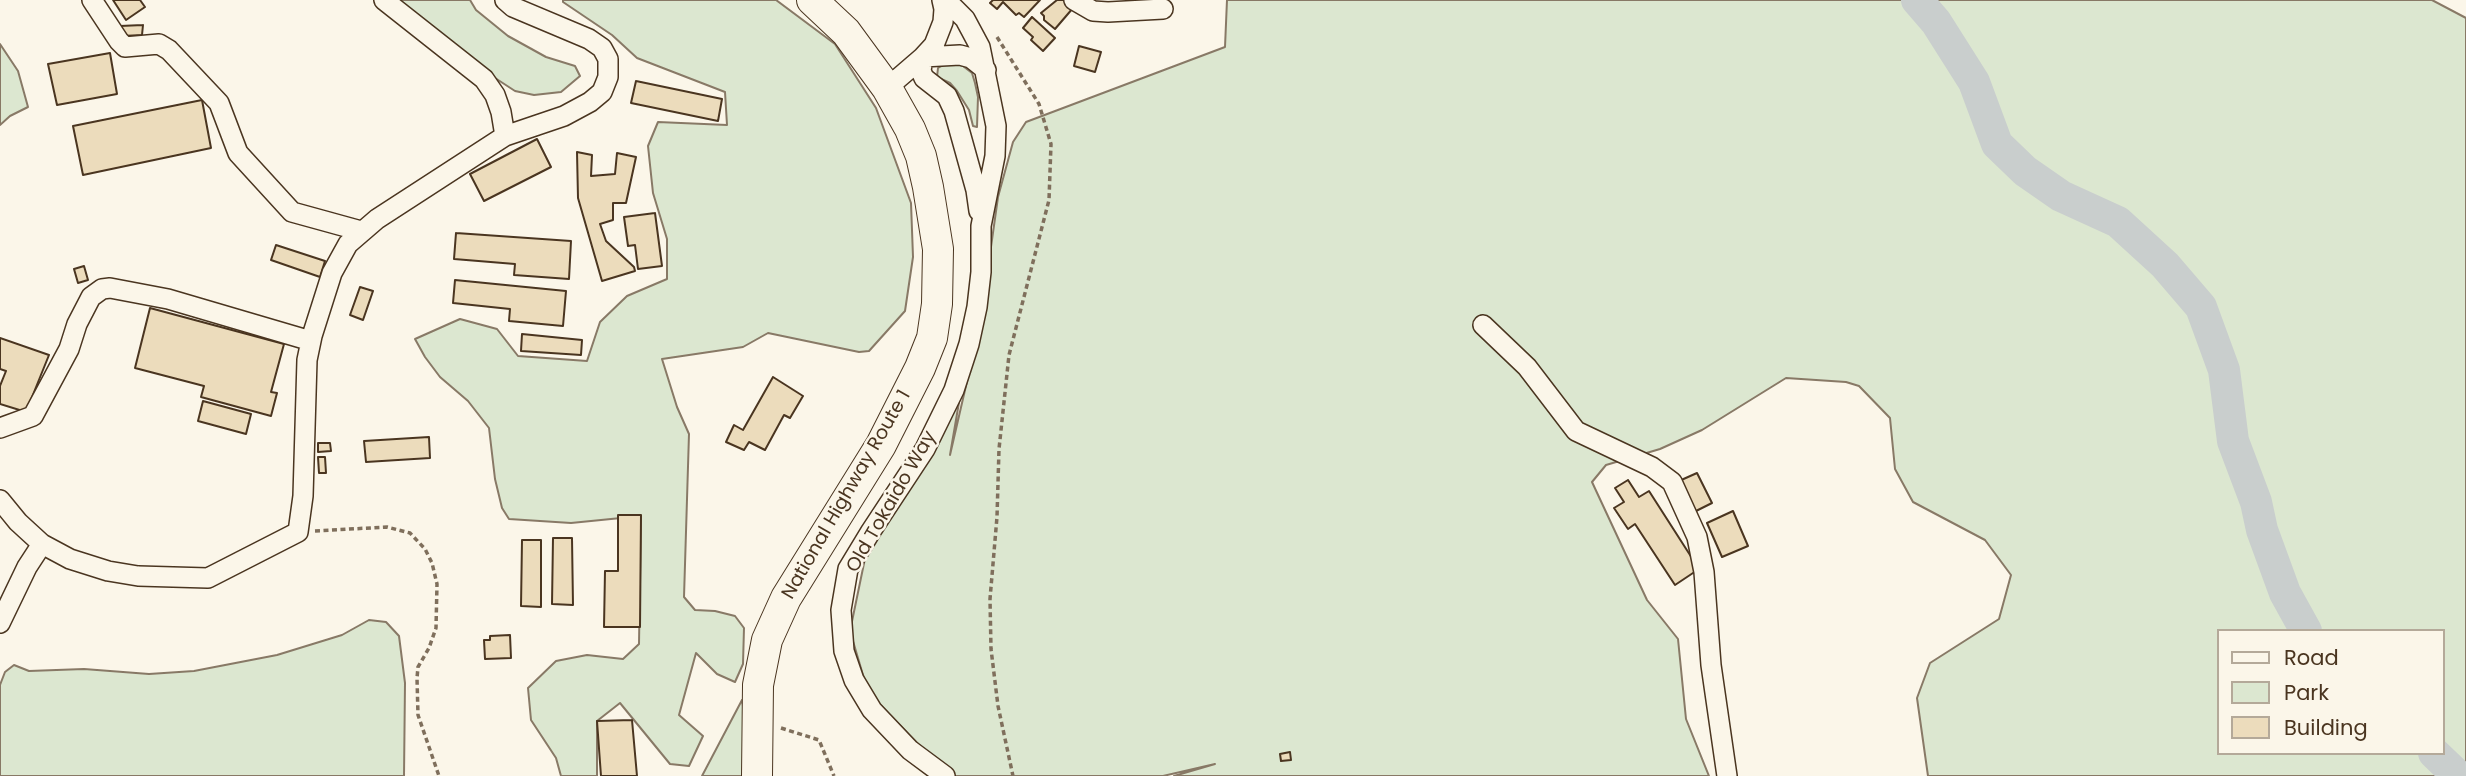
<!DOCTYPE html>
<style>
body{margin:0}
#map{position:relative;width:2466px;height:776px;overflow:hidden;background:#fbf6e9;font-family:Poppins,sans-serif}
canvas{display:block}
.legend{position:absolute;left:2217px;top:629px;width:228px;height:126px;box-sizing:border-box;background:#fbf6e9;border:2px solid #b4a999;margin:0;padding:9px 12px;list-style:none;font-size:21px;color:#4a3520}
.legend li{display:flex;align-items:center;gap:14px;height:35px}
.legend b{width:35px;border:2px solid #b4a999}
</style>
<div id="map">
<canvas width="2466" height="776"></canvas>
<ul class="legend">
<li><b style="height:9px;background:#fbf6e9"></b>Road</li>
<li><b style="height:19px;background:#dce7d0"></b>Park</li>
<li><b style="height:19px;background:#ecdcbc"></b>Building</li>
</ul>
</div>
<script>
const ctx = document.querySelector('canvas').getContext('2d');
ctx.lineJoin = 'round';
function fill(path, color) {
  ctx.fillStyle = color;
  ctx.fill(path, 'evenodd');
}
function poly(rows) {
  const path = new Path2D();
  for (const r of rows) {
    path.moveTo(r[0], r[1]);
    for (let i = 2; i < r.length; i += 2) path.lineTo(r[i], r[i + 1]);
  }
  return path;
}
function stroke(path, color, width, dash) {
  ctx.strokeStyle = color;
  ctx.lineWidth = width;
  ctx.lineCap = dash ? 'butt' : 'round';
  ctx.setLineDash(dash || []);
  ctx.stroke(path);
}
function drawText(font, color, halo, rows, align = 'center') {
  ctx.font = font + ' Poppins,sans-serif';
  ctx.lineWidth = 5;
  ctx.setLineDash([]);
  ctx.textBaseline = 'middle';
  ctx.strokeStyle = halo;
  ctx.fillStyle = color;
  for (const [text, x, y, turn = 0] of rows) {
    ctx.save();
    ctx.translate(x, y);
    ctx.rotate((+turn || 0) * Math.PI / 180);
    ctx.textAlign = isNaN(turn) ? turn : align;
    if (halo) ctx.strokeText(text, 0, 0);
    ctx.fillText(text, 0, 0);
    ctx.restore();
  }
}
const green = poly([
 [396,0,470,0,476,10,508,36,546,57,575,66,580,76,561,92,534,95,515,91,492,76,396,0],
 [563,0,776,0,835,44,876,108,911,203,913,257,905,311,869,351,859,352,768,333,743,347,662,359,677,407,689,434,684,597,695,610,715,611,735,616,744,628,743,664,735,682,717,674,696,653,679,715,703,736,689,766,670,764,620,703,597,721,597,776,561,776,556,758,531,720,528,688,556,661,587,655,623,659,639,644,641,516,571,523,509,519,502,508,495,479,489,428,468,401,440,377,425,357,415,339,460,319,497,329,518,356,587,361,600,322,627,296,667,279,667,239,653,193,648,146,658,122,727,125,725,92,637,58,612,35,563,2,563,0],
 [1227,0,2432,0,2466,18,2466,776,1928,776,1917,698,1930,663,1999,619,2011,575,1985,540,1913,502,1895,469,1890,418,1859,386,1846,382,1786,378,1702,430,1660,449,1606,465,1592,482,1647,600,1678,639,1686,719,1709,776,1174,776,1215,764,1163,776,949,776,868,692,850,631,868,544,963,379,950,455,980,325,998,197,1013,142,1026,122,1225,47,1227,0],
 [2219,631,2443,631,2443,753,2219,753,2219,631],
 [0,44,18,71,28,107,10,116,0,125,0,44],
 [953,63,963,66,972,73,975,83,978,97,977,127,973,126,969,110,957,91,950,83,937,77,938,68,945,64,953,63],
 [369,620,386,622,399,636,405,683,404,776,0,776,0,685,5,672,14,665,29,671,84,669,149,674,194,671,277,655,342,635,369,620],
 [742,700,755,776,702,776,742,700]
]);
fill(green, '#dce7d0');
stroke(green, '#887966', 2);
stroke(poly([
 [1917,0,1936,22,1974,82,1997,144,2025,171,2061,196,2118,222,2165,265,2201,307,2224,370,2233,441,2256,502,2262,530,2285,593,2306,631],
 [2434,753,2458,776]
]), '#c9cecd', 32);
const building = poly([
 [113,0,140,0,145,7,126,20,113,0],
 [993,0,1040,0,1024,17,1019,13,1016,15,1003,2,997,9,990,3,993,0],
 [1057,0,1064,0,1073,8,1055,29,1044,20,1044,16,1041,13,1057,0],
 [1032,17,1055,38,1043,51,1031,40,1033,37,1023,28,1032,17],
 [143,25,142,35,123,36,120,26,143,25],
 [1079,46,1101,52,1095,72,1074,66,1079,46],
 [110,53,117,94,57,105,48,64,110,53],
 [636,81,722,99,718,121,631,103,636,81],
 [202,100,211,148,83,175,73,126,202,100],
 [537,139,551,167,484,201,470,174,537,139],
 [577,152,592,155,591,176,615,174,617,153,636,157,626,203,613,203,613,220,600,224,606,241,634,267,635,271,602,281,578,198,577,152],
 [655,213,662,266,638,269,635,245,628,246,624,217,655,213],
 [456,233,571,241,569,279,514,275,515,264,454,259,456,233],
 [276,245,325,261,320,277,271,260,276,245],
 [84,266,88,280,78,283,74,269,84,266],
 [455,280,566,291,563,326,509,321,510,309,453,303,455,280],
 [360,287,373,291,363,320,350,315,360,287],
 [150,308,284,344,271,392,277,393,271,416,201,397,204,386,135,368,150,308],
 [522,334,582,340,581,355,521,351,522,334],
 [0,338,49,355,26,412,0,404,0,386,6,371,0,369,0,338],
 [773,377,803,396,790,418,784,415,765,450,749,442,744,450,726,442,734,425,743,430,773,377],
 [203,401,251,414,246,434,198,421,203,401],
 [429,437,430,458,366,462,364,441,429,437],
 [318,443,330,443,331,451,318,452,318,443],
 [318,457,325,457,326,473,319,473,318,457],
 [1697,473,1712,503,1694,512,1679,481,1697,473],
 [1628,480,1639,497,1649,491,1699,569,1675,585,1635,524,1628,529,1614,508,1624,502,1615,488,1628,480],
 [1733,511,1748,546,1722,557,1707,523,1733,511],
 [618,515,641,515,640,627,604,627,605,571,618,571,618,515],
 [553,538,572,538,573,605,552,604,553,538],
 [522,540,541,540,541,607,521,606,522,540],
 [510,635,511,658,485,659,484,640,490,640,490,636,510,635],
 [632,720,637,776,601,776,597,721,632,720],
 [1290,752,1291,760,1281,761,1280,754,1290,752]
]);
fill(building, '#ecdcbc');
stroke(building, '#4a3520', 2);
const minor = poly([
 [92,0,119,41,125,47,159,44,169,50,219,103,238,153,292,212,361,231],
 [384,0,484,79,495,95,501,112,505,136],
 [942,0,944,9,943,22,934,45,923,57,921,71,924,78,947,96,954,111,976,190,979,211],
 [1074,0,1093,11,1108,12,1163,9],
 [887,88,923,57,960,55,971,58,986,70],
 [1483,325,1527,367,1576,431,1652,467,1672,482,1697,537,1704,572,1711,665,1727,776],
 [0,428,33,416,69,349,77,324,91,297,102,289,110,288,168,299,311,341],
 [0,500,18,522,42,544,70,559,108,571,138,576,208,578,298,532,303,496,307,360,312,336,332,273,348,244,377,219,505,136,564,116,590,102,602,92,608,77,608,59,602,48,589,39,513,7,505,0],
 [0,623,27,567,42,544],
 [945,776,910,750,872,710,854,680,844,651,841,610,848,569,871,531,925,449,954,390,969,344,977,307,981,272,981,226,995,156,996,126,980,47,965,19,946,0]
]);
const highway = poly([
 [757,776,758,685,767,640,786,598,881,445,920,368,932,338,937,304,938,249,928,187,921,156,910,129,887,88,846,32,812,0]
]);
stroke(minor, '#4a3520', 22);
stroke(highway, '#4a3520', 32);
stroke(poly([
 [997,37,1039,104,1051,144,1049,200,1009,355,999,449,997,517,990,599,991,649,998,706,1013,776],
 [315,531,387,527,410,533,425,549,432,563,437,584,436,628,429,648,418,667,417,678,418,715,439,776],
 [781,728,819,740,834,776]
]), '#7f6f5c', 3.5, [5, 3.5]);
stroke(minor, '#fbf6e9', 19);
stroke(highway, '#fbf6e9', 30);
drawText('19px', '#4a3520', '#fbf6e9', [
 ["National Highway Route 1",847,495,-60],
 ["Old Tokaido Way",892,502,-60]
]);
</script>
